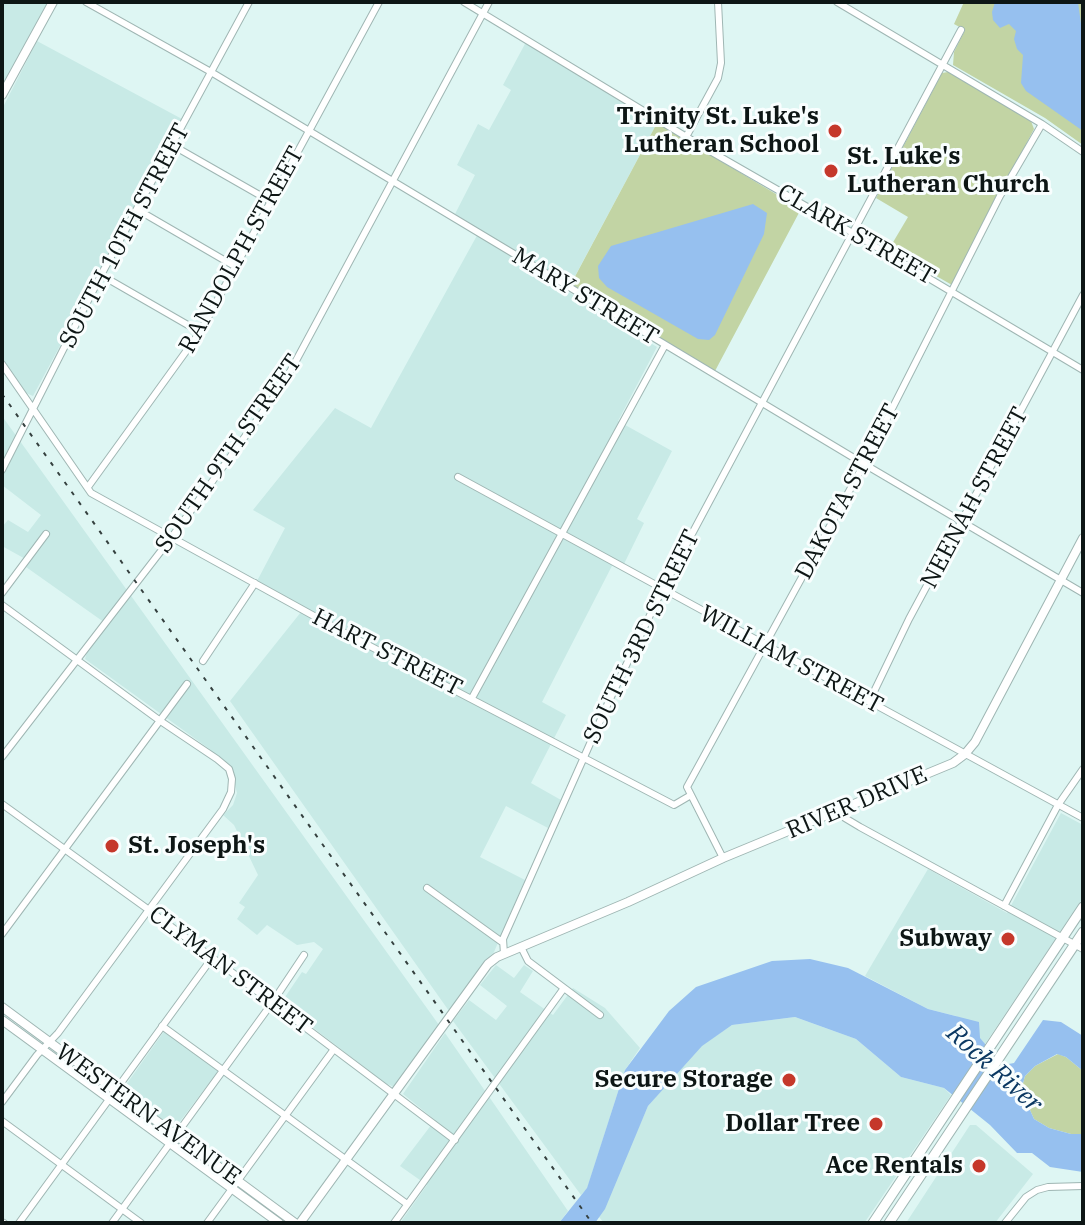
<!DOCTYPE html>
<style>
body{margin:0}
#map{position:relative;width:1085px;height:1225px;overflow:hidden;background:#def6f3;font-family:"IBM Plex Serif",serif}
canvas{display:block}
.frame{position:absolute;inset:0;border:4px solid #0d1615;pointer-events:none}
</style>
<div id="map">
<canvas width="1085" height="1225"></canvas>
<div class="frame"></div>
</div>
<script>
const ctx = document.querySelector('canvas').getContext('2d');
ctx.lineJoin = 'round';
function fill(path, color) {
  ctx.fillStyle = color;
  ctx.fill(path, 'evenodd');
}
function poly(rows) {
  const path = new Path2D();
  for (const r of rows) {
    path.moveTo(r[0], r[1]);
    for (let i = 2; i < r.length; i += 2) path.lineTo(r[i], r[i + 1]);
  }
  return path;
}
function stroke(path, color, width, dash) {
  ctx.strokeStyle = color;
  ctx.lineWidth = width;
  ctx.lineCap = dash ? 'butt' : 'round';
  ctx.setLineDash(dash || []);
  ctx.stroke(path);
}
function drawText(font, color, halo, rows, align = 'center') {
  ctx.font = font + ' "IBM Plex Serif",serif';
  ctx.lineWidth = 6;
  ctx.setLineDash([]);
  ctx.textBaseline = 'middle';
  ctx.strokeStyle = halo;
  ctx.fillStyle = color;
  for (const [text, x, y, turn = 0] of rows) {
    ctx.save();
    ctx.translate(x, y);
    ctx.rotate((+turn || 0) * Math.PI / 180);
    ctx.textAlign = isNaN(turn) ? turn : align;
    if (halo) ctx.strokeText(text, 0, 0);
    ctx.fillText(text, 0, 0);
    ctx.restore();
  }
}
fill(poly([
 [2,2,48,2,2,86],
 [37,41,182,119,33,396,26,393,2,358,2,109],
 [526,42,657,123,567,291,657,347,618,421,672,451,637,519,644,523,624,564,615,560,542,702,566,715,531,783,561,800,548,828,506,806,480,857,525,880,494,952,449,1011,230,701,305,607,257,581,285,528,253,510,335,408,371,428,480,230,455,214,475,175,457,165,478,124,489,130,511,90,503,85],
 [2,416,439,1025,394,1087,385,1083,281,1003,302,972,306,974,323,949,314,942,297,945,267,925,257,935,237,919,245,907,239,903,258,875,234,825,223,815,233,805,237,793,231,769,208,748,85,659,87,652,108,625,26,567,29,561,2,546,2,527,8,520,28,532,41,515,2,485],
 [1061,813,1083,825,1083,898,985,1044,956,1016,928,1009,865,976,928,869,1007,913],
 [496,965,514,978,524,965,533,971,520,992,553,1015,573,988,605,1008,640,1048,625,1070,587,1189,581,1195,453,1021,469,1000,496,1020,507,1006,480,985],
 [795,1017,856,1039,901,1077,944,1088,951,1095,865,1222,604,1223,599,1217,648,1106,675,1074,702,1045,732,1025],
 [165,1030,219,1070,175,1128,126,1094,123,1089],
 [445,1033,568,1211,559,1223,400,1223,427,1185,400,1166,435,1120,403,1094],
 [970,1125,976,1125,1033,1174,995,1223,906,1223]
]), '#c8eae6');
fill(poly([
 [964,2,1083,2,1083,145,1045,118,953,65,954,52,965,30,954,24],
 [948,72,1031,121,1034,129,952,285,889,249,908,217,876,198,942,73],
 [657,123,801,209,715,371,571,284],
 [1058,1054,1066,1057,1083,1071,1083,1134,1071,1134,1049,1128,1034,1119,1021,1090,1025,1076,1035,1066]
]), '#c2d4a4');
fill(poly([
 [995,2,1078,2,1083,38,1083,131,1026,91,1021,83,1023,55,1017,49,1014,39,1016,31,1009,24,1000,28,993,20,992,12],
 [753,204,767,213,764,234,715,335,709,340,698,339,607,287,599,278,598,266,611,246],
 [810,959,848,968,928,1009,979,1022,980,1038,1003,1065,1014,1063,1043,1020,1061,1022,1083,1036,1083,1071,1066,1057,1057,1054,1035,1066,1025,1076,1021,1090,1034,1119,1049,1128,1071,1134,1083,1134,1083,1172,1050,1167,1032,1153,1017,1153,990,1125,944,1088,901,1077,856,1039,795,1017,732,1025,702,1046,648,1106,605,1209,595,1223,559,1223,587,1188,625,1070,669,1011,696,987,772,961]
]), '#96c0ef');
const minor = poly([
 [86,2,211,72,864,464,1083,593],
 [464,2,703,147,851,232,1083,370],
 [837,2,1042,124,1083,152],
 [686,137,718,78,721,63,718,2],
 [172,145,270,201],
 [138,210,236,267],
 [101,275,200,332],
 [2,364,91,493,343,632,674,805,691,795],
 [2,470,101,275,249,2],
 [458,477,1083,818],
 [88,487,200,332,379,2],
 [2,593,46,534],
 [2,605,159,720,217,759,229,769,232,779,231,792,223,809,58,1033,37,1055,2,1102],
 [203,661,255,583],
 [472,698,665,345],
 [869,702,909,619,1083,295],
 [2,757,171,538,284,383,489,2],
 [2,804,149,910,455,1140],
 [842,810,845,818,860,827,1083,949],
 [723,858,687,787,864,464,1000,196,1042,124],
 [427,888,502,942],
 [1004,906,1058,805,1083,769],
 [2,934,187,684],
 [521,947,528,961,600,1015],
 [504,954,503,939,609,701,662,590,961,30],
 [162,1026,407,1204],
 [2,1121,141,1223],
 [2,1222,4,1223],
 [19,1223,212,958],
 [112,1223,272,1003,304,955],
 [207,1223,334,1049],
 [394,1223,564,988],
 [1005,1223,1026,1197,1037,1190,1048,1187,1083,1186]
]);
const tertiary = poly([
 [2,95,53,2],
 [2,1007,295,1223],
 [2,1020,279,1223],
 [300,1223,488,964,497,957,628,902,723,858,953,763,965,754,975,742,1083,538]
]);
const secondary = poly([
 [873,1223,1083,907],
 [889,1223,1083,932]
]);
stroke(minor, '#9fb6b3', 8);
stroke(tertiary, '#9fb6b3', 10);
stroke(secondary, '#9fb6b3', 11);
stroke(minor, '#fff', 6);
stroke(tertiary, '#fff', 8);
stroke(secondary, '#fff', 9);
stroke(poly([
 [2,394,592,1223]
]), '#35403f', 2, [4, 8]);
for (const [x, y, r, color] of [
 [835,131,8,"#c5382b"],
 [831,171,8,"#c5382b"],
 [112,846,8,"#c5382b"],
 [1008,939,8,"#c5382b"],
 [789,1080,8,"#c5382b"],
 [876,1124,8,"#c5382b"],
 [979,1166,8,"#c5382b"]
]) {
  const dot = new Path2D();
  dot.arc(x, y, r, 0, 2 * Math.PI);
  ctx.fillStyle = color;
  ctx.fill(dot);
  stroke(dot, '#f9fefe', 3);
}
drawText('bold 24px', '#0d1615', '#f9fefe', [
 ["Trinity St. Luke's",819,117],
 ["Lutheran School",819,145],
 ["St. Luke's",847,157,"left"],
 ["Lutheran Church",847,185,"left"],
 ["St. Joseph's",128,846,"left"],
 ["Subway",992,939],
 ["Secure Storage",773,1080],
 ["Dollar Tree",860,1124],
 ["Ace Rentals",963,1166]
], 'right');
drawText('24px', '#0d1615', '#f9fefe', [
 ["CLARK STREET",856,235,30],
 ["SOUTH 10TH STREET",125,236,-62],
 ["RANDOLPH STREET",242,250,-61],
 ["MARY STREET",585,297,31],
 ["SOUTH 9TH STREET",229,454,-55],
 ["DAKOTA STREET",848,492,-62],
 ["NEENAH STREET",975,498,-62],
 ["SOUTH 3RD STREET",642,637,-64],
 ["HART STREET",387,653,27],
 ["WILLIAM STREET",791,660,28],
 ["RIVER DRIVE",857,803,-23],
 ["CLYMAN STREET",230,971,37],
 ["WESTERN AVENUE",148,1115,36]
]);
drawText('italic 26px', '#0a3862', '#f9fefe', [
 ["Rock River",994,1069,42]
]);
</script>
